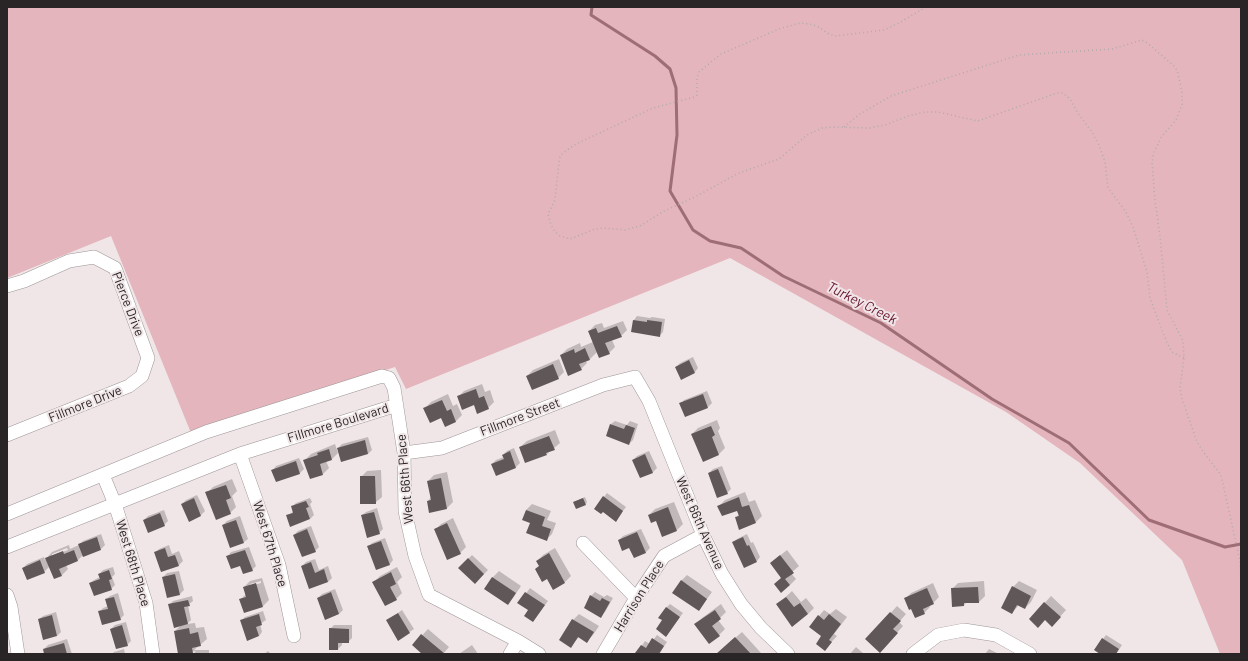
<!DOCTYPE html>
<style>
body{margin:0}
#map{position:relative;width:1248px;height:661px;overflow:hidden;background:#f0e6e8;font-family:Barlow,sans-serif}
canvas{display:block}
.frame{position:absolute;inset:0;border:8px solid #292526;pointer-events:none}
</style>
<div id="map">
<canvas width="1248" height="661"></canvas>
<div class="frame"></div>
</div>
<script>
const ctx = document.querySelector('canvas').getContext('2d');
ctx.lineJoin = 'round';
function fill(path, color) {
  ctx.fillStyle = color;
  ctx.fill(path, 'evenodd');
}
function poly(rows) {
  const path = new Path2D();
  for (const r of rows) {
    path.moveTo(r[0], r[1]);
    for (let i = 2; i < r.length; i += 2) path.lineTo(r[i], r[i + 1]);
  }
  return path;
}
function stroke(path, color, width, dash) {
  ctx.strokeStyle = color;
  ctx.lineWidth = width;
  ctx.lineCap = dash ? 'butt' : 'round';
  ctx.setLineDash(dash || []);
  ctx.stroke(path);
}
function drawText(font, color, halo, rows, align = 'center') {
  ctx.font = font + ' Barlow,sans-serif';
  ctx.lineWidth = 4;
  ctx.setLineDash([]);
  ctx.textBaseline = 'middle';
  ctx.strokeStyle = halo;
  ctx.fillStyle = color;
  for (const [text, x, y, turn = 0] of rows) {
    ctx.save();
    ctx.translate(x, y);
    ctx.rotate((+turn || 0) * Math.PI / 180);
    ctx.textAlign = isNaN(turn) ? turn : align;
    if (halo) ctx.strokeText(text, 0, 0);
    ctx.fillText(text, 0, 0);
    ctx.restore();
  }
}
fill(poly([
 [7,7,1241,7,1241,654,1220,654,1182,560,1080,463,1006,412,730,258,406,389,395,367,216,424,191,433,111,236,7,278]
]), '#e4b5bc');
fill(poly([
 [637,316,650,318,652,317,665,319,663,332,659,336,632,331,634,320],
 [623,321,627,330,621,336,612,340,615,347,609,353,597,352,590,359,586,361,587,363,581,369,561,355,567,349,580,343,581,347,593,342,589,331,595,325,602,323,604,328],
 [693,357,698,368,695,372,676,367,680,363],
 [559,359,564,372,558,378,527,376,533,370],
 [482,384,485,392,490,390,494,402,488,408,474,404,458,397,464,391],
 [707,391,712,403,708,407,681,404,684,400],
 [448,394,453,406,457,404,462,415,456,421,445,425,442,417,425,408,431,402],
 [717,420,720,428,718,431,725,448,719,454,703,461,692,434,698,428],
 [615,421,627,425,630,421,638,424,633,440,629,444,611,424],
 [555,430,560,443,547,454,520,447,527,441],
 [368,437,372,450,368,454,338,448,342,444],
 [335,444,338,453,332,459,326,461,329,468,323,474,305,460,311,454],
 [514,448,520,463,516,467,496,475,492,464,496,460,504,457,503,455,507,451],
 [649,451,657,468,653,472,641,477,633,460,637,456],
 [299,458,304,469,300,473,277,481,273,470,276,466],
 [722,466,731,489,727,493,709,473,713,469],
 [381,470,382,497,375,503,361,477,367,471],
 [447,472,453,502,447,508,430,511,428,501,431,497,428,481,434,475],
 [232,479,237,491,232,496,236,507,230,513,207,493,213,487],
 [745,492,749,502,755,500,762,516,756,522,740,528,736,518,739,514,737,509,719,506,725,500],
 [607,493,626,507,616,520,603,511,604,497],
 [197,495,205,511,201,515,189,520,182,504,186,500],
 [585,497,587,502,586,504,574,502],
 [310,498,312,502,310,504,314,515,310,519,287,516,294,511,292,507,296,503],
 [674,502,683,524,677,530,649,515,655,509],
 [532,504,551,511,547,520,556,523,552,534,546,540,531,522,526,510],
 [377,508,383,529,379,533,362,515,366,512],
 [164,510,168,521,164,525,144,520,148,516],
 [240,516,248,539,244,542,223,525,227,521],
 [453,518,466,547,460,553,435,530,441,524],
 [311,526,319,547,315,551,294,535,298,531],
 [641,529,650,548,646,552,634,557,630,547,619,540,623,536],
 [101,534,105,545,101,549,83,555,78,560,66,565,68,569,62,575,54,578,49,567,44,572,23,568,27,564,44,557,45,560,52,552,69,545,70,549,79,545,83,541],
 [67,548,68,550,52,556,52,554],
 [747,534,751,543,753,542,760,557,757,561,733,542,737,539],
 [385,538,393,560,390,564,376,569,368,547,372,543],
 [169,545,172,554,179,551,183,561,179,565,162,571,155,553,159,549],
 [249,547,256,566,252,570,228,556,231,552],
 [555,548,571,576,565,582,554,589,548,578,536,569,540,565,537,561,543,555],
 [787,550,799,566,791,573,796,579,790,585,782,578,777,558],
 [472,555,488,570,475,583,459,568],
 [315,559,319,570,328,566,332,578,328,582,310,588,302,566,306,562],
 [113,567,115,574,112,577,115,585,111,589,90,583,94,580,100,577,99,574,103,570],
 [397,567,402,577,397,582,402,593,396,599,374,582,380,576],
 [179,571,184,590,180,594,168,597,163,577,167,573],
 [499,571,521,586,513,598,507,604,485,589,493,577],
 [687,575,712,592,699,610,681,581],
 [262,578,269,600,263,606,241,599,246,594,244,587,250,581],
 [261,581,261,583,250,586,250,584],
 [984,581,985,596,979,602,967,602,964,605,952,589,958,583],
 [1019,581,1037,590,1031,602,1025,608,1019,605,1012,613,1013,587],
 [933,583,939,597,933,603,929,605,930,607,924,613,911,608,905,599,911,593],
 [530,588,548,601,533,621,529,610,519,603],
 [335,589,343,610,339,614,326,619,318,598,322,594],
 [792,591,801,602,806,598,814,608,808,614,777,605],
 [595,592,604,597,607,595,613,598,605,612,601,616,591,596],
 [118,593,124,615,120,619,100,611,103,608,108,606,106,599,110,596],
 [192,596,193,601,188,605,191,620,187,624,195,623,196,628,204,627,207,639,194,650,209,650,209,654,193,654,196,651,179,654,175,631,181,625,170,604,173,601],
 [1051,596,1066,610,1058,619,1030,619],
 [670,604,683,613,666,635,663,620,666,608],
 [721,604,726,612,718,620,725,629,719,635,696,624,702,618],
 [897,606,906,614,899,622,903,626,886,645,867,639],
 [836,609,847,617,834,634,837,636,825,649,819,616,824,610,830,614],
 [402,610,414,629,399,639,387,621],
 [263,611,266,620,260,624,262,632,259,636,241,621,245,617],
 [56,612,61,632,57,636,39,619,43,616],
 [579,614,599,626,593,635,587,641,579,637,571,646,561,640,573,620],
 [126,622,131,641,127,645,111,629,115,625],
 [334,625,352,625,352,638,348,642,342,642,342,645,338,649,330,629],
 [428,629,449,647,443,654,424,654,413,645],
 [742,632,761,653,760,654,717,654],
 [657,635,667,642,659,654,638,654,637,653,645,641,650,644],
 [1106,635,1122,645,1116,654,1102,654,1103,639],
 [67,639,72,654,45,654,44,649,48,645],
 [472,645,478,654,459,654],
 [856,647,864,654,850,654],
 [124,649,125,654,112,654,114,652],
 [989,649,999,654,985,654],
 [268,651,271,654,264,654]
]), '#0003');
stroke(poly([
 [592,7,591,15,655,56,670,69,676,88,677,135,670,191,693,230,710,241,741,248,783,276,881,323,992,399,1069,443,1149,520,1225,547,1241,544]
]), '#9f6d76', 3);
fill(poly([
 [633,320,647,322,647,320,662,322,660,337,631,332],
 [617,326,622,337,605,343,610,354,599,358,588,331,596,328,598,333],
 [585,348,590,360,579,364,582,370,568,376,560,355,574,349,575,353],
 [689,360,695,373,681,380,675,367],
 [553,364,559,379,532,390,526,376],
 [476,389,479,398,484,396,489,409,477,414,474,405,462,410,457,396],
 [703,394,708,408,685,417,679,403],
 [442,400,447,411,451,409,456,422,445,427,441,418,430,423,423,408],
 [610,424,624,429,626,425,635,428,629,445,606,436],
 [711,426,715,435,712,437,719,455,703,462,691,434],
 [549,436,555,450,546,453,547,455,525,463,519,447],
 [365,440,368,454,341,462,337,448],
 [329,449,332,460,320,464,323,475,310,479,303,460,318,455,317,453],
 [510,451,516,468,496,476,491,464,504,459,502,455],
 [645,454,653,473,640,478,632,460],
 [296,461,300,474,276,482,271,470],
 [718,469,728,494,717,498,708,473],
 [360,476,375,476,376,504,360,504],
 [441,478,447,509,429,513,427,501,431,500,427,481],
 [226,485,231,498,226,500,231,514,216,520,205,492],
 [603,496,623,511,616,522,603,512,601,514,594,509],
 [739,497,742,507,749,505,756,523,739,530,735,517,739,516,737,511,722,516,717,506],
 [194,498,201,516,189,522,181,504],
 [583,498,586,505,576,509,573,502],
 [306,501,309,507,306,508,310,519,290,527,286,515,293,513,291,506],
 [668,507,677,531,662,537,656,521,651,523,648,515],
 [526,510,545,517,542,526,551,529,547,541,526,533,530,523,522,520],
 [374,512,380,534,367,538,361,515],
 [160,513,165,526,148,533,143,520],
 [236,520,244,543,230,548,222,525],
 [447,523,461,554,447,560,434,529],
 [307,529,316,552,302,557,293,535],
 [637,532,646,553,634,558,629,548,622,551,618,540],
 [97,537,101,550,83,557,78,544],
 [743,537,747,546,749,545,757,562,744,568,732,542],
 [381,541,390,565,376,570,367,546],
 [165,548,168,557,175,555,179,566,161,572,154,552],
 [74,550,78,561,59,569,62,576,54,579,45,558,63,551,64,554],
 [245,550,253,571,243,574,240,566,231,569,226,556],
 [549,553,565,583,553,590,547,579,542,582,535,569,539,566,536,561],
 [780,555,794,573,785,579,790,585,781,593,774,584,781,578,770,563],
 [468,558,484,574,475,584,458,568],
 [40,560,45,573,27,580,22,568],
 [311,562,315,573,324,569,328,582,309,589,301,566],
 [109,570,112,579,109,580,112,590,94,596,89,583,100,579,98,574],
 [391,572,396,584,390,587,397,600,385,606,372,582],
 [175,574,180,595,167,598,162,577],
 [492,577,516,593,508,605,484,589],
 [681,580,707,599,699,611,672,593],
 [256,583,263,607,244,613,239,599,246,597,243,587],
 [1012,586,1031,596,1025,609,1017,605,1012,614,1001,608],
 [978,587,979,603,964,603,964,606,952,607,951,588],
 [927,588,934,604,923,609,925,614,915,618,911,609,909,610,904,598],
 [331,592,339,614,325,620,317,598],
 [525,592,545,605,533,622,524,616,528,610,517,603],
 [590,595,600,601,602,598,610,602,601,618,584,608],
 [114,597,121,620,102,625,98,611,108,609,105,599],
 [786,597,794,607,800,603,808,614,792,627,776,604],
 [188,600,190,606,184,607,188,624,174,628,168,604],
 [1044,602,1061,617,1052,627,1045,620,1038,628,1029,619],
 [666,607,680,617,666,637,656,629,662,620,658,618],
 [715,610,721,619,712,626,720,636,709,644,694,624],
 [890,612,901,621,893,629,898,633,880,653,865,639],
 [398,613,410,633,398,641,386,620],
 [259,614,262,625,256,627,259,636,247,641,240,620],
 [829,614,841,624,829,640,832,642,825,651,816,644,821,636,809,627,818,615,824,620],
 [52,615,57,636,43,640,38,619],
 [572,619,594,632,587,643,578,637,571,648,559,640],
 [122,625,128,646,116,649,110,629],
 [189,628,190,634,198,632,201,646,192,648,193,653,178,654,174,631],
 [329,628,349,629,349,643,338,643,338,650,329,650],
 [421,634,445,654,422,654,412,645],
 [735,637,751,654,716,654],
 [652,638,664,646,659,654,635,653,641,645,646,648],
 [1102,638,1119,649,1116,654,1100,654,1094,650],
 [64,643,67,654,44,654,43,649]
]), '#5f5758');
const minor = poly([
 [7,286,24,281,69,261,94,257,115,268,148,358,142,376,129,386,7,435],
 [404,453,442,448,603,385,635,377,649,401,703,535,722,574,741,604,761,628,788,654],
 [240,454,279,565,294,636],
 [103,475,115,504,146,603,153,654],
 [7,514,206,432,382,376,389,378,394,388,404,453,405,511,415,556,429,595,518,641,539,654],
 [583,543,636,598],
 [7,547,240,454,397,405],
 [7,595,11,607,18,654],
 [510,654,518,641],
 [603,654,636,598,664,556,703,535],
 [913,654,938,635,964,630,996,635,1030,654]
]);
stroke(minor, '#9e9596', 14);
stroke(poly([
 [926,7,899,23,884,30,836,36,829,34,817,26,809,24,800,23,779,29,721,54,699,72,697,78,697,95,695,97,653,108,576,144,563,153,560,157,559,162,555,200,548,214,551,225,555,232,560,236,570,239,595,229,604,228,625,230,640,226,664,211,693,198,739,173,779,159,807,135,822,128,833,127,870,128,885,125,911,115,926,112,938,112,978,121,1057,93,1063,93,1070,99,1077,112,1092,132,1099,145,1105,162,1108,188,1126,212,1133,227,1147,272,1150,298,1167,343,1172,352,1184,358],
 [844,127,860,114,891,96,1019,55,1112,49,1142,40,1146,42,1173,65,1177,70,1180,83,1182,93,1182,105,1176,120,1162,136,1154,152,1152,162,1155,201,1160,236,1167,310,1183,341,1184,358,1180,388,1182,399,1197,442,1204,453,1221,475,1240,561,1241,581]
]), '#b3aaac', 1.5, [1, 3]);
stroke(minor, '#fff', 13);
drawText('13px', '#292526', '#f0e6e8', [
 ["Pierce Drive",128,304,69],
 ["Fillmore Drive",85,404,-22],
 ["Fillmore Street",520,417,-21],
 ["Fillmore Boulevard",338,423,-17],
 ["West 66th Place",405,479,-95],
 ["West 66th Avenue",700,523,66],
 ["West 67th Place",270,544,73],
 ["West 68th Place",133,563,73],
 ["Harrison Place",639,596,-58]
]);
drawText('italic 14px', '#69152f', '#f0e6e8', [
 ["Turkey Creek",862,303,27]
]);
</script>
